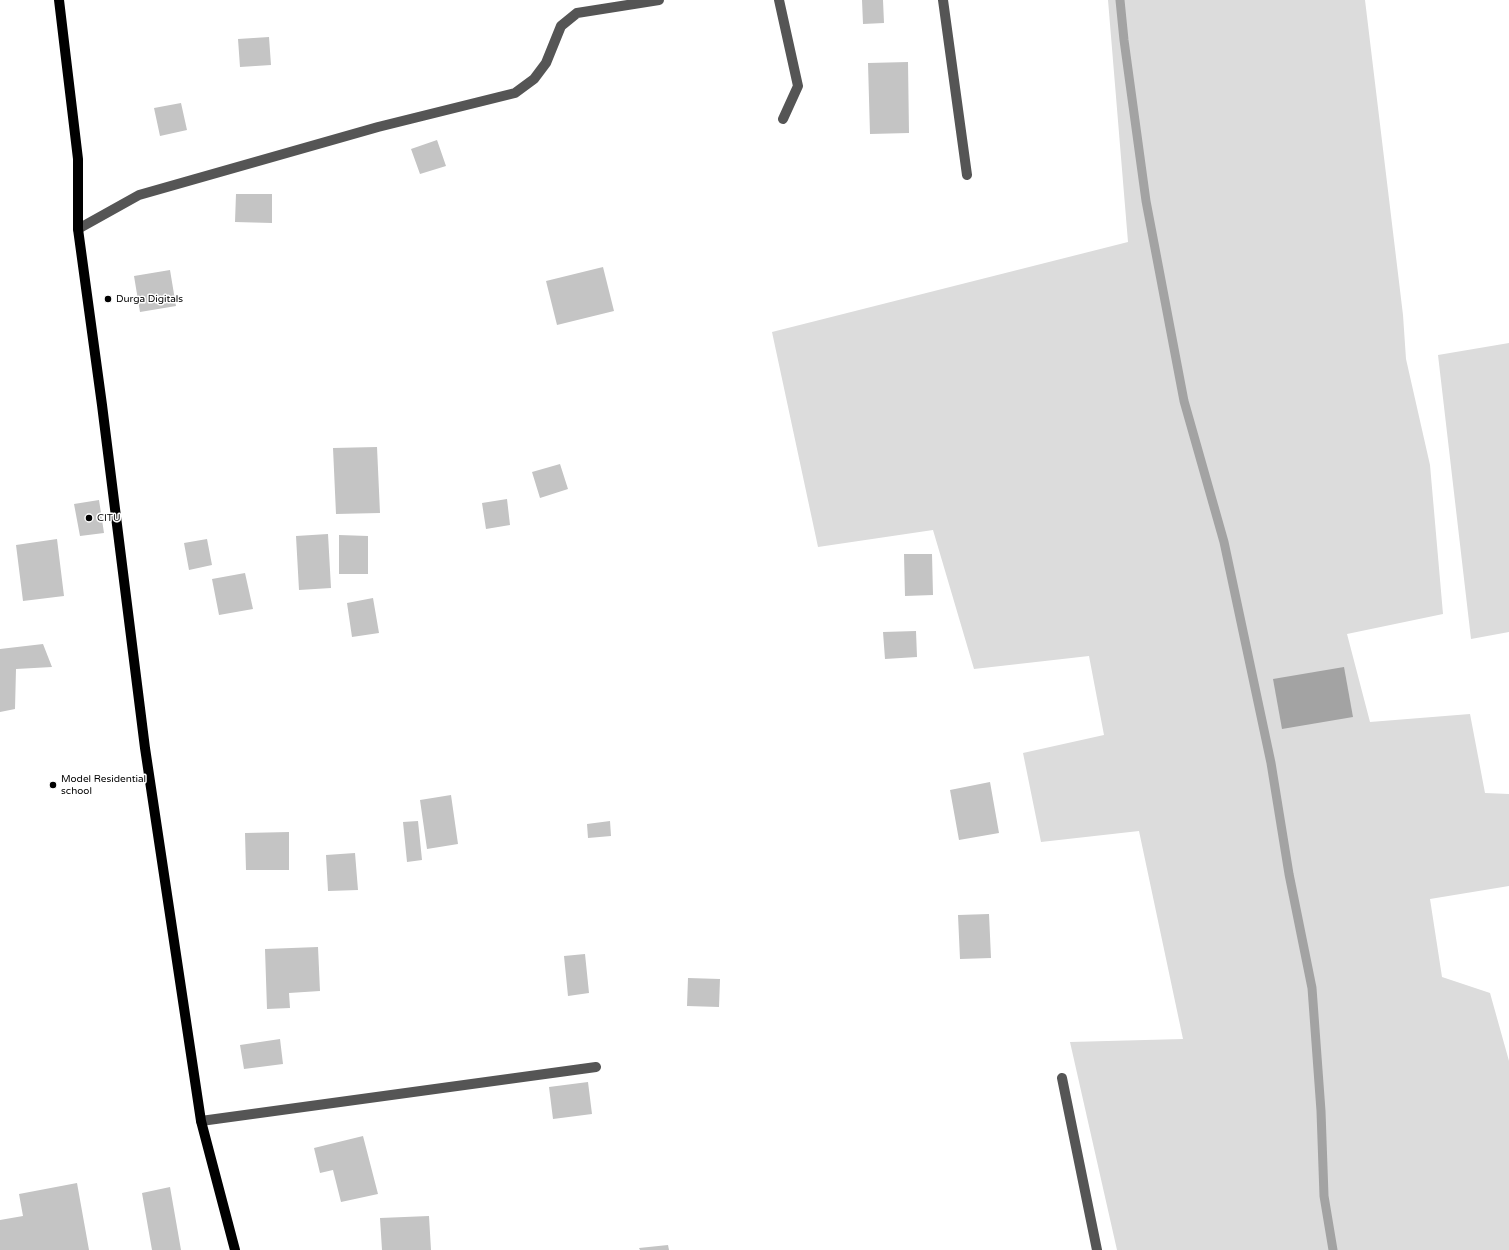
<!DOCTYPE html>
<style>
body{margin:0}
canvas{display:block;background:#fff}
</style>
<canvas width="1509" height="1250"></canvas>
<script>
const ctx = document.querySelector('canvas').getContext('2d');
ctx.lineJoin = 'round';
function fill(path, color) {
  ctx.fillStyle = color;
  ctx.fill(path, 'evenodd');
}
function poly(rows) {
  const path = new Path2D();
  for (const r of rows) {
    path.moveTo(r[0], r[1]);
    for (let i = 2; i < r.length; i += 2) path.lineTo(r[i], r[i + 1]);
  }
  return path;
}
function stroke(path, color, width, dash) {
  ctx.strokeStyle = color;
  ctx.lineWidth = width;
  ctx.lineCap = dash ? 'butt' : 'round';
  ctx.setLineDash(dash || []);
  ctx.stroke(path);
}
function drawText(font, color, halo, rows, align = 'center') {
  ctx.font = font + ' "Varela Round",sans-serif';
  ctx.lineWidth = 3;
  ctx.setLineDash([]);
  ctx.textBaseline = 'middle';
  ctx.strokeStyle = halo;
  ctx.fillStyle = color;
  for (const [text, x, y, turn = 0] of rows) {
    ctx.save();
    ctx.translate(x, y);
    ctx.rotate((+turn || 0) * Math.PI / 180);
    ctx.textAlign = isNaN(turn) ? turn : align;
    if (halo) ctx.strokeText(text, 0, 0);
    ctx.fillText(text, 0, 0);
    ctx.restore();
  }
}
fill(poly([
 [1108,0,1365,0,1403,315,1406,359,1430,465,1443,614,1347,634,1370,722,1470,714,1485,793,1509,794,1509,886,1430,899,1442,977,1490,993,1509,1061,1509,1250,1117,1250,1070,1042,1183,1039,1139,831,1041,842,1023,753,1104,735,1089,656,974,669,933,530,818,547,772,332,1128,242],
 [1509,343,1509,632,1471,639,1438,355]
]), '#dcdcdc');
fill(poly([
 [1344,667,1353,717,1282,729,1273,679]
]), '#a3a3a3');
stroke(poly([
 [1120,0,1124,40,1146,201,1184,401,1224,542,1271,763,1289,874,1312,988,1321,1111,1324,1196,1333,1250]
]), '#a3a3a3', 9);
fill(poly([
 [862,0,883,0,884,23,863,24],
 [269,37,271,65,240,67,238,39],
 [908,62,909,133,870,134,868,63],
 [181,103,187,130,160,136,154,108],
 [437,140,446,166,420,174,411,149],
 [236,194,272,194,272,223,235,222],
 [603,267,614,311,557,325,546,281],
 [170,270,176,306,140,312,134,276],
 [377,447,380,513,336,514,333,448],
 [560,464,568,489,540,498,532,472],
 [507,499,510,525,486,529,482,503],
 [99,500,104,533,80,536,74,504],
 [328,534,331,588,299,590,296,536],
 [339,535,368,536,368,574,339,574],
 [57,539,64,596,23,601,16,545],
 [207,539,212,565,189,570,184,543],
 [904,554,932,554,933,595,905,596],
 [245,573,253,609,219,615,212,579],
 [373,598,379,633,352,637,347,603],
 [916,631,917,657,885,659,883,632],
 [43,644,52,667,16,669,15,709,0,712,0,649],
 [990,782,999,833,959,840,950,790],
 [451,795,458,844,427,849,420,800],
 [418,821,422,860,407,862,403,822],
 [610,821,611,836,588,838,587,824],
 [289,832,289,870,246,870,245,833],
 [355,853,358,890,328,891,326,855],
 [989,914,991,958,960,959,958,915],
 [318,947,320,991,289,993,290,1008,267,1009,265,949],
 [585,954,589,993,568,996,564,956],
 [688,978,720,979,719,1007,687,1006],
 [280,1039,283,1064,244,1069,240,1045],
 [588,1082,592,1114,553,1119,549,1087],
 [363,1136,378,1194,341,1202,333,1170,320,1173,314,1148],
 [77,1183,89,1250,0,1250,0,1220,23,1216,19,1194],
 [170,1187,181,1250,152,1250,142,1193],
 [429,1216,431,1250,382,1250,380,1218],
 [668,1245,669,1250,640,1250,639,1248]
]), '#c4c4c4');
stroke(poly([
 [779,0,798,86,783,119],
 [943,0,967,175],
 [78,229,139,195,378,127,515,93,534,79,546,63,561,26,577,13,659,0],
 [1062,1078,1097,1250],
 [201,1121,596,1067]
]), '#555', 10);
stroke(poly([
 [59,0,78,159,78,229,102,405,145,748,201,1121,235,1250]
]), '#000', 10);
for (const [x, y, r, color] of [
 [108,299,4,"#000"],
 [89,518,4,"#000"],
 [53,785,4,"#000"]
]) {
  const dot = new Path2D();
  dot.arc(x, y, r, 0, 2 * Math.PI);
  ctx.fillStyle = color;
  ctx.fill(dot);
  stroke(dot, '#fff', 1.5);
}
drawText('10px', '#000', '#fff', [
 ["Durga Digitals",116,299],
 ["CITU",97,518],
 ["Model Residential",61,779],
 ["school",61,791]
], 'left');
</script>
